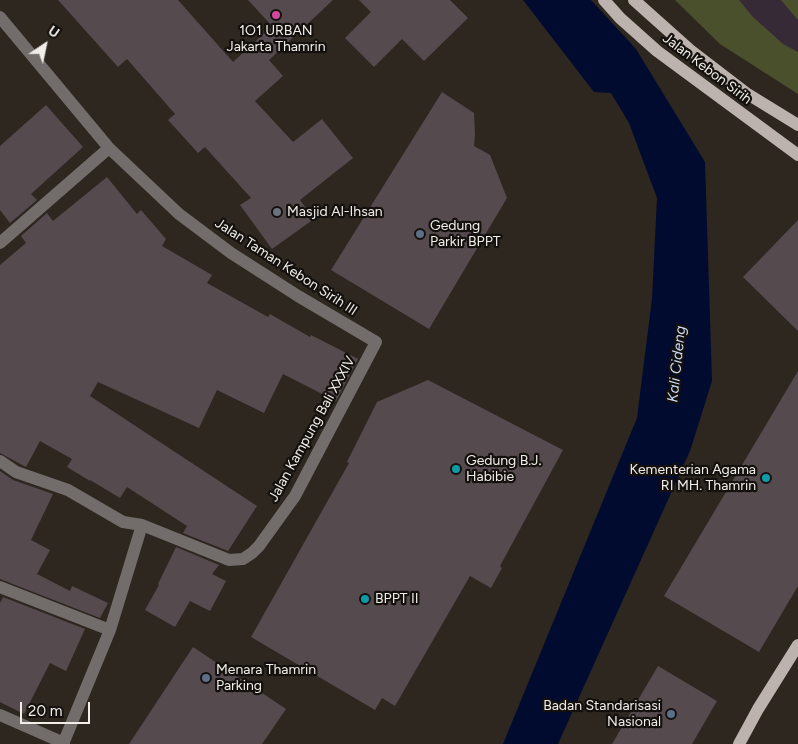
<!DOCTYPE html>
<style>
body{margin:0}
#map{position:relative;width:798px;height:744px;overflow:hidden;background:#2d2720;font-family:Figtree,sans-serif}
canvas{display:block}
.north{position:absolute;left:20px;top:20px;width:50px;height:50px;-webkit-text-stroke:4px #13100d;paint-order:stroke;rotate:34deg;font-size:14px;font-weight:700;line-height:20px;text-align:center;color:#f1ede8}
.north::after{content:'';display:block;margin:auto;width:18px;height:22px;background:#f1ede8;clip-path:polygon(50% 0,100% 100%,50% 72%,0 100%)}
.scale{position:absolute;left:20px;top:702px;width:70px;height:22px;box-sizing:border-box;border:2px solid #f1ede8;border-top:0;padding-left:6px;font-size:15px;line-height:18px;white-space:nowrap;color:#f1ede8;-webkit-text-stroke:4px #13100d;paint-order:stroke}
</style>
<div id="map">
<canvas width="798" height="744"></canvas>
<div class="north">U</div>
<div class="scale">20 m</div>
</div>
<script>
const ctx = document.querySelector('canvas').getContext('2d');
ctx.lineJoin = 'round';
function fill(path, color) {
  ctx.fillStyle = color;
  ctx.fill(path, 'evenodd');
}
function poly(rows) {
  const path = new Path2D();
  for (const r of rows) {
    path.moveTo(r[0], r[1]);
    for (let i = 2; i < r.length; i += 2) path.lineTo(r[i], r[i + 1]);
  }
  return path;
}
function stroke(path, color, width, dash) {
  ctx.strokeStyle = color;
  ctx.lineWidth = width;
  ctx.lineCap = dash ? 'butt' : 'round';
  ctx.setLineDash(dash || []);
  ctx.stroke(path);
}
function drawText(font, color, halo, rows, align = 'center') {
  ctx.font = font + ' Figtree,sans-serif';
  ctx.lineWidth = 4.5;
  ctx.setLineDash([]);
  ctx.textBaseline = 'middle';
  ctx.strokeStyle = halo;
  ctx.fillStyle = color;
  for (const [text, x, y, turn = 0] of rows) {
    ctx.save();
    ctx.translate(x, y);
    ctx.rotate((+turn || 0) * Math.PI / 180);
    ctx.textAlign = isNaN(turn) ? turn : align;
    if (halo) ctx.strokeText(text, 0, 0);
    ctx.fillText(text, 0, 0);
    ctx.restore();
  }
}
fill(poly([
 [675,0,798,0,798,94,720,44]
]), '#372a37');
fill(poly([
 [675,0,739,0,752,16,783,44,798,52,798,94,720,44],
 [781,0,798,0,798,19,797,19]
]), '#4b502c');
fill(poly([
 [523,0,591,0,636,49,705,162,712,381,690,451,558,744,503,744,637,418,652,299,657,198,629,123,611,93,594,92]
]), '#000b2f');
fill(poly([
 [58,0,178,0,233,62,272,26,248,0,333,0,269,60,283,76,255,101,293,142,322,119,353,158,300,200,314,219,272,249,240,205,251,198,205,147,198,153,168,120,175,114,127,59,118,67],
 [359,0,450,0,468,18,424,61,402,39,374,67,345,38,371,12],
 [442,92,474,113,475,134,474,146,490,155,507,198,429,329,331,270],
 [46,105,83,147,31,194,37,200,10,223,0,210,0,146],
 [107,177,137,214,141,210,166,239,162,246,212,275,207,283,268,317,270,314,310,337,311,335,358,359,336,401,283,374,264,413,217,390,199,428,98,382,90,396,257,506,228,551,183,533,187,526,127,487,120,498,90,480,90,481,67,467,72,459,40,441,26,467,0,453,0,265,26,243,21,236,47,213,53,221],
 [798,220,798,331,743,277],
 [798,371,798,586,759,652,664,596],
 [428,380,563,450,500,566,502,568,491,588,470,576,395,706,382,698,375,710,251,637,349,463,347,462,377,402],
 [0,471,13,480,53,494,31,540,50,550,37,574,70,591,72,586,108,603,100,618,0,579],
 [176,547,219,565,212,574,226,581,210,611,190,601,175,627,145,610,159,585,158,584],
 [3,597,85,629,66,671,50,663,24,714,0,702,0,603],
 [193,647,286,709,262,744,129,744],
 [658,666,717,701,692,744,612,744]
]), '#554a4e');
stroke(poly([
 [0,17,109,148,179,214,231,253,298,296,376,342,295,496,259,546,252,553,243,559,229,560,142,525,123,522,68,490,16,472,0,461],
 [0,243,109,148],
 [0,587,110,630],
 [0,715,64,743],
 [63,744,110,630,142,525]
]), '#726d6b', 12);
stroke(poly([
 [604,0,620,18,657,51,798,155],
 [634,0,690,50,746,93,798,125],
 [739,744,758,709,798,645]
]), '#bdb3ae', 12);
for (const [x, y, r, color] of [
 [276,15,5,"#d1479c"],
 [277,212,5,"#6b7280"],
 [420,234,5,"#5c6f8a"],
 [456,469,5,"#0f9aa8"],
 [766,478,5,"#0f9aa8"],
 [365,599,5,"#0f9aa8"],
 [206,678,5,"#5c6f8a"],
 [671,714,5,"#5c6f8a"]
]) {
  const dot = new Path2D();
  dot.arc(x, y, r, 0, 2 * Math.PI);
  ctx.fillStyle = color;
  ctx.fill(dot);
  stroke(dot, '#13100d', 2);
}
drawText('14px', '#f1ede8', '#13100d', [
 ["1O1 URBAN",276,31,"center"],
 ["Jakarta Thamrin",276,47,"center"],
 ["Masjid Al-Ihsan",287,212],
 ["Gedung",430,226],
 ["Parkir BPPT",430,242],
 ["Gedung B.J.",466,461],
 ["Habibie",466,477],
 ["Kementerian Agama",756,470,"right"],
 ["RI MH. Thamrin",756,486,"right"],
 ["BPPT II",375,599],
 ["Menara Thamrin",216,670],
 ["Parking",216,686],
 ["Badan Standarisasi",661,706,"right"],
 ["Nasional",661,722,"right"]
], 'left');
drawText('14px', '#f1ede8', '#13100d', [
 ["Jalan Kebon Sirih",707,69,37],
 ["Jalan Taman Kebon Sirih III",286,267,33],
 ["Jalan Kampung Bali XXXIV",312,429,-61]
]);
drawText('italic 15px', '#ccddf9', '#13100d', [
 ["Kali Cideng",677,364,-84]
]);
</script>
